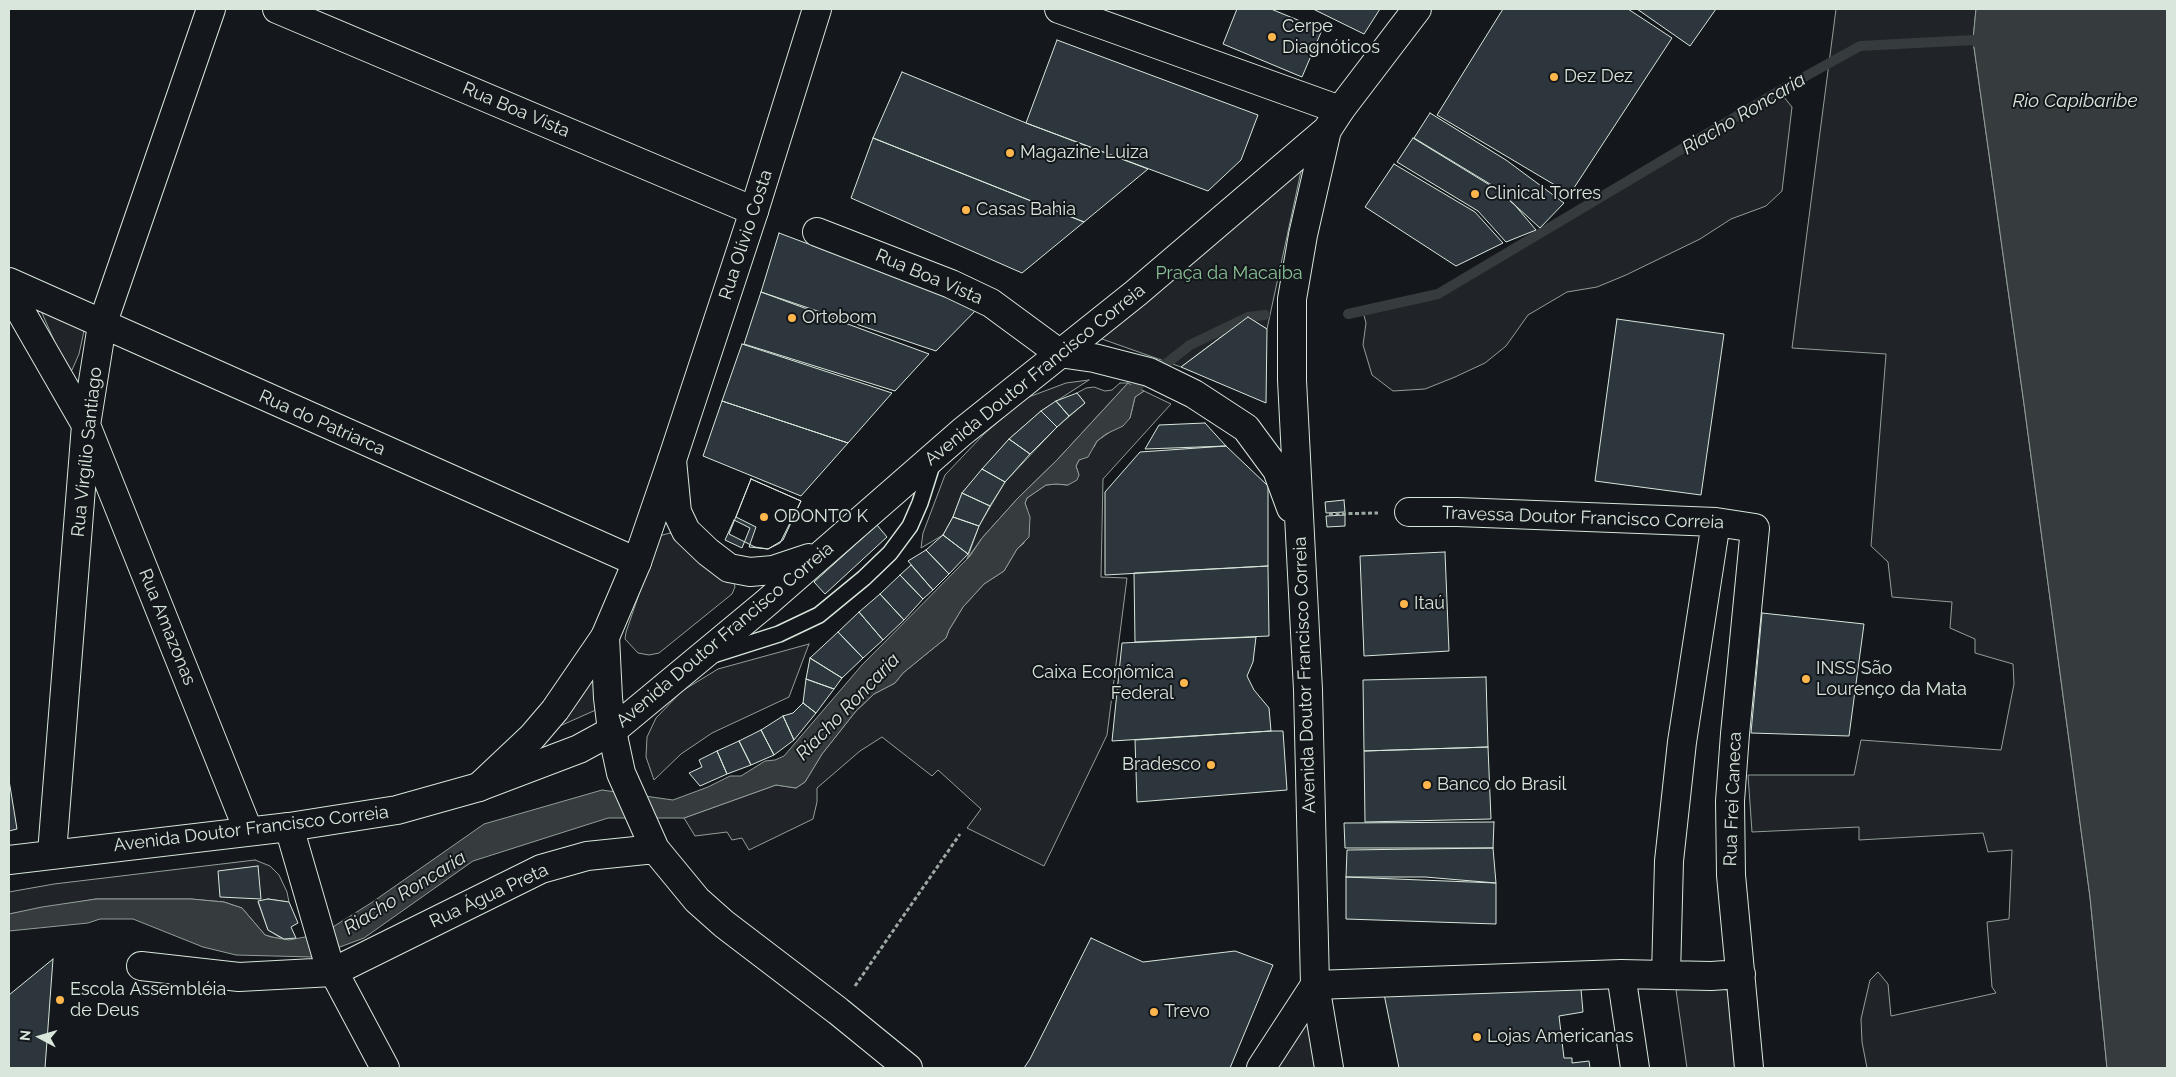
<!DOCTYPE html>
<meta charset="utf-8">
<style>
body{margin:0}
#map{position:relative;width:2176px;height:1077px;overflow:hidden;background:#14181c;font-family:Raleway,sans-serif}
canvas{display:block}
.frame{position:absolute;inset:0;border:10px solid #d8e6dc;pointer-events:none}
.north{position:absolute;left:15px;top:1012px;width:50px;height:50px;-webkit-text-stroke:4px #14181c;paint-order:stroke;rotate:276deg;font-size:14px;font-weight:700;line-height:20px;text-align:center;color:#d8e6dc}
.north::after{content:'';display:block;margin:auto;width:18px;height:22px;background:#d8e6dc;clip-path:polygon(50% 0,100% 100%,50% 72%,0 100%)}
</style>
<div id="map">
<canvas width="2176" height="1077"></canvas>
<div class="frame"></div>
<div class="north">N</div>
</div>
<script>
const ctx = document.querySelector('canvas').getContext('2d');
ctx.lineJoin = 'round';
function fill(path, color) {
  ctx.fillStyle = color;
  ctx.fill(path, 'evenodd');
}
function poly(rows) {
  const path = new Path2D();
  for (const r of rows) {
    path.moveTo(r[0], r[1]);
    for (let i = 2; i < r.length; i += 2) path.lineTo(r[i], r[i + 1]);
  }
  return path;
}
function stroke(path, color, width, dash) {
  ctx.strokeStyle = color;
  ctx.lineWidth = width;
  ctx.lineCap = dash ? 'butt' : 'round';
  ctx.setLineDash(dash || []);
  ctx.stroke(path);
}
function drawText(font, color, halo, rows, align = 'center') {
  ctx.font = font + ' Raleway,sans-serif';
  ctx.lineWidth = 4;
  ctx.setLineDash([]);
  ctx.textBaseline = 'middle';
  ctx.strokeStyle = halo;
  ctx.fillStyle = color;
  for (const [text, x, y, turn = 0] of rows) {
    ctx.save();
    ctx.translate(x, y);
    ctx.rotate((+turn || 0) * Math.PI / 180);
    ctx.textAlign = isNaN(turn) ? turn : align;
    if (halo) ctx.strokeText(text, 0, 0);
    ctx.fillText(text, 0, 0);
    ctx.restore();
  }
}
const green = poly([
 [1836,9,1976,9,1973,40,2024,404,2090,897,2107,1068,1867,1068,1862,1042,1861,1019,1870,980,1878,972,1888,984,1891,1016,1996,993,1992,987,1987,922,2009,919,2012,850,1988,852,1983,833,1859,840,1859,827,1752,832,1748,775,1854,775,1861,740,2001,750,2014,684,2013,664,1975,653,1975,639,1950,628,1952,602,1892,597,1888,562,1871,546,1886,354,1792,348,1836,9],
 [1779,91,1792,107,1782,191,1766,206,1731,219,1700,239,1626,275,1597,287,1567,292,1528,315,1506,346,1485,363,1455,377,1425,389,1393,391,1372,375,1363,345,1366,323,1363,312,1438,294,1779,91],
 [1306,148,1267,329,1247,317,1181,367,1085,333,1306,148],
 [42,313,67,318,84,331,79,354,72,370,67,370,42,313],
 [1089,380,1041,411,1009,439,962,493,953,517,943,535,921,548,923,533,945,475,984,434,1026,398,1066,383,1089,380],
 [1120,383,1128,383,1057,460,1018,498,982,538,967,559,979,526,1005,482,1057,427,1085,403,1077,393,1086,388,1094,387,1105,391,1112,390,1120,383],
 [1144,391,1171,404,1103,479,1101,577,1127,578,1107,735,1044,866,967,828,981,809,938,770,932,776,882,737,860,751,817,788,817,802,813,819,749,850,742,838,732,840,727,832,695,836,684,818,776,785,796,788,805,782,822,754,856,711,874,694,895,683,903,673,946,638,949,630,963,607,984,584,1004,571,1017,549,1024,543,1027,509,1025,503,1027,498,1046,485,1056,484,1068,485,1079,475,1076,466,1079,460,1094,447,1097,441,1130,418,1135,397,1144,391],
 [670,533,679,536,734,583,735,587,732,594,659,653,649,655,638,653,625,639,626,632,659,536,670,533],
 [809,644,789,697,712,733,681,754,654,780,646,757,647,737,656,718,682,691,718,669,809,644],
 [593,666,607,705,544,733,593,666],
 [255,860,270,866,279,875,287,892,289,902,268,899,258,902,268,930,284,940,265,935,242,908,224,902,191,899,96,899,9,914,9,892,54,884,255,860],
 [1315,985,1329,1068,1267,1068,1315,985],
 [1713,987,1740,987,1746,1068,1687,1068,1676,990,1713,987]
]);
fill(green, '#202428');
stroke(green, '#939e99', 1);
const water = poly([
 [1976,9,2167,9,2167,1068,2107,1068,2090,897,2024,404,1973,40,1976,9],
 [1128,383,1144,391,1135,397,1130,418,1123,426,1106,434,1097,441,1088,457,1079,460,1076,466,1079,475,1077,480,1068,485,1056,484,1046,485,1027,498,1025,503,1030,517,1029,537,1017,549,1004,571,984,584,963,607,949,630,946,638,903,673,895,683,874,694,856,711,822,754,805,782,796,788,776,785,684,818,608,818,473,861,364,938,313,957,236,955,203,947,133,919,100,919,88,923,9,931,9,914,42,907,96,899,191,899,224,902,242,908,265,935,271,937,289,940,305,937,328,930,371,903,484,824,602,790,673,800,708,787,730,776,741,776,765,761,775,760,784,756,862,665,970,556,982,538,1018,498,1057,460,1128,383]
]);
fill(water, '#363b3e');
stroke(water, '#939e99', 1);
stroke(poly([
 [1348,314,1438,294,1779,91,1860,46,1973,40,1984,47],
 [1126,395,1190,345,1248,317,1265,315]
]), '#363b3e', 10);
const building = poly([
 [1237,9,1271,9,1322,30,1302,77,1223,44,1237,9],
 [1313,9,1380,9,1364,34,1313,9],
 [1503,9,1628,9,1672,38,1570,194,1437,115,1503,9],
 [1637,9,1716,9,1690,46,1637,9],
 [1057,40,1258,115,1241,160,1208,191,1026,123,1057,40],
 [902,72,1026,123,1148,169,1084,222,873,138,902,72],
 [1430,113,1506,160,1564,203,1540,228,1495,187,1414,138,1430,113],
 [873,138,1084,222,1022,273,851,198,873,138],
 [1413,138,1488,184,1514,204,1536,230,1506,242,1478,211,1397,162,1413,138],
 [1394,164,1475,212,1503,243,1456,266,1365,207,1394,164],
 [779,233,819,248,980,306,936,351,761,292,779,233],
 [761,292,929,354,895,391,744,344,761,292],
 [1248,317,1267,329,1266,403,1181,367,1248,317],
 [1617,319,1724,334,1701,495,1595,481,1617,319],
 [742,344,892,393,848,443,722,401,742,344],
 [1077,393,1085,403,1069,416,1056,401,1077,393],
 [722,401,848,443,801,496,703,456,722,401],
 [1056,401,1069,416,1057,427,1041,411,1056,401],
 [1041,411,1057,427,1030,454,1009,439,1041,411],
 [1205,423,1226,446,1145,449,1159,425,1205,423],
 [1009,439,1030,454,1005,482,982,469,1009,439],
 [1226,446,1268,486,1268,566,1105,575,1105,492,1140,452,1226,446],
 [982,469,1005,482,990,506,962,493,982,469],
 [751,479,801,501,783,540,768,549,749,547,756,527,736,517,751,479],
 [751,479,801,501,780,543,768,549,755,547,729,534,751,479],
 [962,493,990,506,979,526,953,517,962,493],
 [1344,500,1345,512,1326,513,1325,502,1344,500],
 [1345,515,1345,526,1327,527,1326,516,1345,515],
 [953,517,979,526,968,554,943,535,953,517],
 [734,520,750,528,742,548,725,540,734,520],
 [877,525,887,537,825,594,814,582,877,525],
 [943,535,968,554,949,574,926,550,943,535],
 [926,550,949,574,933,590,908,561,926,550],
 [1445,552,1449,651,1364,656,1360,556,1445,552],
 [911,565,933,590,923,599,900,575,911,565],
 [1268,566,1269,636,1135,642,1134,573,1268,566],
 [900,575,923,599,904,620,880,594,900,575],
 [880,594,904,620,883,640,859,612,880,594],
 [859,612,883,640,863,658,838,632,859,612],
 [1762,613,1864,624,1849,736,1751,733,1762,613],
 [838,632,863,658,842,678,810,658,838,632],
 [1256,637,1253,662,1247,676,1254,690,1269,708,1271,731,1112,741,1122,643,1256,637],
 [810,658,842,678,834,689,806,679,810,658],
 [1486,677,1488,747,1364,751,1363,680,1486,677],
 [806,679,834,689,816,713,803,703,806,679],
 [803,703,816,713,794,740,783,716,793,713,803,703],
 [783,716,794,740,774,755,761,730,783,716],
 [761,730,774,755,751,765,739,741,761,730],
 [1271,731,1283,731,1287,790,1137,802,1135,740,1271,731],
 [739,741,751,765,727,774,717,751,739,741],
 [1488,747,1491,819,1365,822,1364,751,1488,747],
 [717,751,727,774,700,786,689,773,702,767,699,760,717,751],
 [9,780,17,829,9,831,9,780],
 [1494,822,1493,848,1345,848,1344,823,1494,822],
 [1493,848,1496,883,1346,877,1347,850,1493,848],
 [258,866,261,899,220,897,218,871,258,866],
 [1346,877,1425,877,1496,883,1496,924,1346,919,1346,877],
 [268,899,289,902,298,923,291,927,296,938,284,939,268,930,258,901,268,899],
 [1091,938,1143,962,1235,951,1273,965,1230,1068,1024,1068,1030,1059,1091,938],
 [53,959,45,1068,9,1068,9,995,53,959],
 [1581,989,1583,1012,1559,1016,1564,1058,1572,1058,1572,1063,1589,1061,1590,1068,1399,1068,1384,994,1581,989]
]);
fill(building, '#2c363c');
stroke(building, '#d8e6dc', 1);
const lane = poly([
 [713,655,779,634,819,615,864,578,890,553,910,526,920,503,933,462]
]);
const street = poly([
 [277,9,754,211],
 [1059,9,1340,110],
 [817,232,951,284,991,303,1059,353],
 [9,282,637,562],
 [9,291,86,425,248,830],
 [1409,512,1458,512,1716,522,1755,528,1735,734,1730,801,1731,875,1749,1068],
 [605,637,608,698,612,731,621,773,655,849,697,900,724,924,838,1011,908,1068],
 [289,827,328,961,385,1068],
 [52,853,86,425,102,325,211,9],
 [141,966,239,977,333,972,541,869,587,856,655,849],
 [1621,974,1635,1068],
 [1666,975,1669,861,1682,742,1716,522],
 [1261,1068,1315,985,1621,974,1711,976,1741,974]
]);
const secondary = poly([
 [479,787,532,737,555,710,605,637,637,562,672,460,754,211,817,9]
]);
const primary = poly([
 [1327,130,1303,235,1292,299,1292,380,1308,690,1315,985,1329,1068],
 [1059,353,1094,358,1149,372,1194,394,1246,428,1277,470,1291,508],
 [672,460,677,512,686,531,708,552,729,568,750,572,773,570,809,558],
 [9,860,289,827,397,810,479,787,579,749,612,731,765,604,962,432,1136,293,1327,130,1340,110,1417,9]
]);
stroke(lane, '#d8e6dc', 18);
stroke(street, '#d8e6dc', 30);
stroke(secondary, '#d8e6dc', 30);
stroke(primary, '#d8e6dc', 30);
stroke(poly([
 [1329,514,1378,513],
 [855,986,960,834]
]), '#9da8a2', 3, [4, 2.5]);
stroke(lane, '#14181c', 15);
stroke(street, '#14181c', 28);
stroke(secondary, '#14181c', 28);
stroke(primary, '#14181c', 28);
for (const [x, y, r, color] of [
 [1272,37,5,"#ffb74d"],
 [1554,77,5,"#ffb74d"],
 [1010,153,5,"#ffb74d"],
 [1475,194,5,"#ffb74d"],
 [966,210,5,"#ffb74d"],
 [792,318,5,"#ffb74d"],
 [764,517,5,"#ffb74d"],
 [1404,604,5,"#ffb74d"],
 [1806,679,5,"#ffb74d"],
 [1184,683,5,"#ffb74d"],
 [1211,765,5,"#ffb74d"],
 [1427,785,5,"#ffb74d"],
 [60,1000,5,"#ffb74d"],
 [1154,1012,5,"#ffb74d"],
 [1477,1037,5,"#ffb74d"]
]) {
  const dot = new Path2D();
  dot.arc(x, y, r, 0, 2 * Math.PI);
  ctx.fillStyle = color;
  ctx.fill(dot);
  stroke(dot, '#14181c', 2);
}
drawText('18px', '#d8e6dc', '#14181c', [
 ["Cerpe",1282,27],
 ["Diagnóticos",1282,48],
 ["Dez Dez",1564,77],
 ["Magazine Luiza",1020,153],
 ["Clinical Torres",1485,194],
 ["Casas Bahia",976,210],
 ["Ortobom",802,318],
 ["ODONTO K",774,517],
 ["Itaú",1414,604],
 ["INSS São",1816,669],
 ["Lourenço da Mata",1816,690],
 ["Caixa Econômica",1174,673,"right"],
 ["Federal",1174,694,"right"],
 ["Bradesco",1201,765,"right"],
 ["Banco do Brasil",1437,785],
 ["Escola Assembléia",70,990],
 ["de Deus",70,1011],
 ["Trevo",1164,1012],
 ["Lojas Americanas",1487,1037]
], 'left');
drawText('18px', '#d8e6dc', '#14181c', [
 ["Rua Boa Vista",516,110,23],
 ["Rua Olívio Costa",746,235,-72],
 ["Rua Boa Vista",929,277,23],
 ["Avenida Doutor Francisco Correia",1035,375,-39],
 ["Rua do Patriarca",322,423,24],
 ["Rua Virgílio Santiago",87,452,-84],
 ["Travessa Doutor Francisco Correia",1583,518,2],
 ["Rua Amazonas",167,627,68],
 ["Avenida Doutor Francisco Correia",725,635,-40],
 ["Avenida Doutor Francisco Correia",1305,675,-92],
 ["Rua Frei Caneca",1733,799,-88],
 ["Avenida Doutor Francisco Correia",251,829,-7],
 ["Rua Água Preta",489,896,-25]
]);
drawText('18px', '#8ac095', '#14181c', [
 ["Praça da Macaíba",1229,274]
]);
drawText('italic 19px', '#d8e6dc', '#14181c', [
 ["Rio Capibaribe",2075,101],
 ["Riacho Roncaria",1744,114,-31],
 ["Riacho Roncaria",848,707,-46],
 ["Riacho Roncaria",405,893,-32]
]);
</script>
